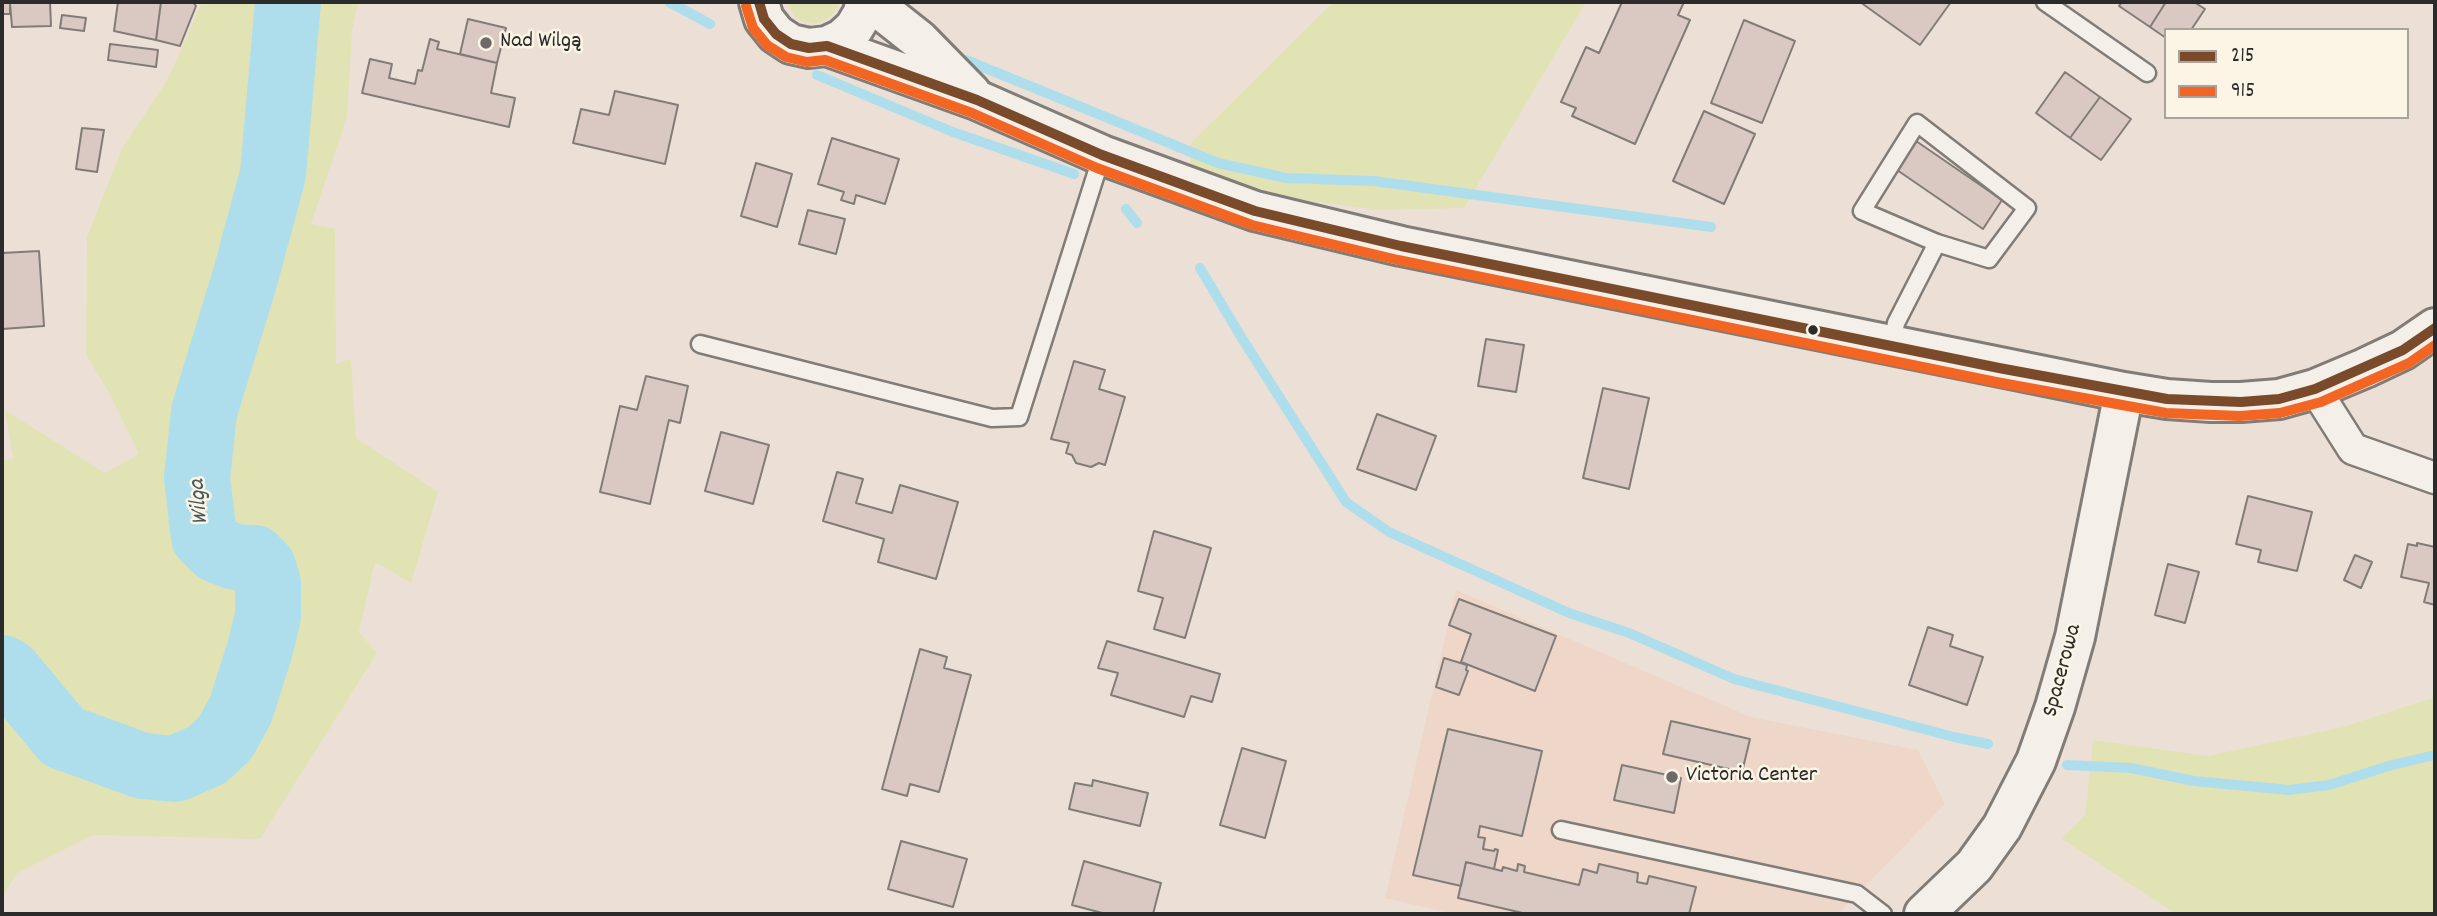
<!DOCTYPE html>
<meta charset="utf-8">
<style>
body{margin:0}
#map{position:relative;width:2437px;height:916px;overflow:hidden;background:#ece0d6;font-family:Dekko,sans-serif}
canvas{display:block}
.frame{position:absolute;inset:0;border:4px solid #2b2b2b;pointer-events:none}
.legend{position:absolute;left:2164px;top:28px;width:245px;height:91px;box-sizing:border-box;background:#fcf5e5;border:2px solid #a8a49b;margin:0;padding:9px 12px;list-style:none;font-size:21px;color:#2b2b2b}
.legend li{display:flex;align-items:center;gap:14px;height:35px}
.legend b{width:35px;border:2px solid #a8a49b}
</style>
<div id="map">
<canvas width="2437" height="916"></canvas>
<div class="frame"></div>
<ul class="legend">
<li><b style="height:9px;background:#7a4b2a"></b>215</li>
<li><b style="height:9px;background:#f26522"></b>915</li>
</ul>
</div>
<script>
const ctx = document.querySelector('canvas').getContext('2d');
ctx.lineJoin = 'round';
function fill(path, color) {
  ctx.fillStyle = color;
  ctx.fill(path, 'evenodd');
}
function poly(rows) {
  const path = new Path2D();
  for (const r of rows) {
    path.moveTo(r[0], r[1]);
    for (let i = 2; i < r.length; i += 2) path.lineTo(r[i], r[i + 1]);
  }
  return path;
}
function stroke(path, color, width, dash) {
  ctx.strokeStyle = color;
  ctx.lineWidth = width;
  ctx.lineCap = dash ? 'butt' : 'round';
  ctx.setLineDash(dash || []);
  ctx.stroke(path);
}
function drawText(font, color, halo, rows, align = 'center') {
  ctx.font = font + ' Dekko,sans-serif';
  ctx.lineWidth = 5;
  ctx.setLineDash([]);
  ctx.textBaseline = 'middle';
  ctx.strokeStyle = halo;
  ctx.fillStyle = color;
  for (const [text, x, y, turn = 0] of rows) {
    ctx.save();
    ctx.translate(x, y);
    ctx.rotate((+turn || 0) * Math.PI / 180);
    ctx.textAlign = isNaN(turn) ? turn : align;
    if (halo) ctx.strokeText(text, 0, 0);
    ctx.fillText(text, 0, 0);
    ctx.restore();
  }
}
fill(poly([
 [1456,590,1751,717,1918,750,1945,804,1838,914,1453,914,1385,898]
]), '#eed7c9');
fill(poly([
 [202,2,358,2,352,31,347,117,311,224,335,229,336,364,351,359,356,438,438,492,411,583,375,562,359,632,377,653,260,839,93,835,17,873,2,898,2,460,13,459,5,410,105,473,139,454,107,389,86,355,87,237,122,148,168,79],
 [786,2,839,2,835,12,825,20,815,24,804,22,795,17],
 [1333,2,1586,2,1464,208,1382,210,1292,199,1190,167,1191,143],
 [2435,697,2435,914,2176,914,2062,839,2085,815,2093,740,2208,756,2343,727]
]), '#e1e3b4');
stroke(poly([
 [669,2,710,24],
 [966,60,1218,163,1286,178,1374,181,1711,227],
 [817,75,953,132,1074,174],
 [1126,209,1137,223],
 [1200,268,1243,340,1346,502,1389,532,1569,613,1629,633,1734,679,1954,737,1988,744],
 [2067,765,2131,768,2194,781,2289,790,2329,785,2392,765,2435,755]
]), '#aedeec', 10);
stroke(poly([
 [2,668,8,671,63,737,143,766,175,769,207,755,226,737,241,709,260,649,268,616,268,583,263,567,254,558,235,557,217,550,204,537,197,478,204,412,245,278,273,174,288,2]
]), '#aedeec', 66);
const building = poly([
 [2,2,10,2,10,14,2,14,2,2],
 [50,2,51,26,12,27,10,3,50,2],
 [118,2,161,2,156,40,114,31,118,2],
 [161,2,193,2,196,6,180,46,156,40,161,2],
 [1622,2,1684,2,1678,15,1690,20,1635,144,1572,116,1576,108,1561,102,1586,47,1599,53,1622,2],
 [1860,2,1951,2,1920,45,1860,2],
 [2122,2,2166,2,2150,27,2119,6,2122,2],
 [2166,2,2194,2,2205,9,2191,30,2166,30,2166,38,2150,27,2166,2],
 [62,15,86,18,84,31,60,28,62,15],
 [468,19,506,28,497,63,460,54,468,19],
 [1744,20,1795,41,1762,123,1711,103,1744,20],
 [430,39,439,42,437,49,497,63,491,93,515,98,509,127,362,93,370,59,392,64,389,78,415,84,418,70,422,71,430,39],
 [110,44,158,50,156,67,108,60,110,44],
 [2065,72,2100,97,2070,138,2036,113,2065,72],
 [615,91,678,105,665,164,573,143,581,109,609,115,615,91],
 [2100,97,2131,119,2101,160,2070,138,2100,97],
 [1704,111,1755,134,1724,204,1673,181,1704,111],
 [82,128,104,130,97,172,76,169,82,128],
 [832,138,899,159,885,204,856,195,854,204,841,200,844,192,818,184,832,138],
 [1916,141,2002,200,1983,229,1897,170,1916,141],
 [756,163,792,174,777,227,741,216,756,163],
 [808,210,845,219,836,254,799,244,808,210],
 [39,251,44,326,2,329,2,253,39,251],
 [1486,339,1524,345,1516,392,1478,386,1486,339],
 [1074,361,1105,370,1099,389,1125,397,1105,465,1099,463,1091,467,1076,463,1072,455,1066,453,1069,443,1051,439,1074,361],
 [646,376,688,386,680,423,669,420,650,504,600,492,620,406,637,410,646,376],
 [1603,388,1649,398,1629,489,1583,478,1603,388],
 [1377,414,1436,436,1416,490,1357,469,1377,414],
 [721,432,769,445,753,504,705,491,721,432],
 [837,472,863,479,856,503,892,513,900,485,958,502,936,579,878,562,884,539,823,521,837,472],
 [2248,496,2312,512,2297,571,2258,562,2261,550,2236,544,2248,496],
 [1154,531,1211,548,1185,638,1154,629,1163,598,1138,591,1154,531],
 [2417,543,2435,547,2435,605,2424,602,2429,583,2401,577,2408,544,2417,546,2417,543],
 [2355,555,2372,562,2361,588,2344,580,2355,555],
 [2168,564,2199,572,2185,623,2155,615,2168,564],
 [1459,599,1556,636,1535,691,1461,662,1471,634,1449,625,1459,599],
 [1928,627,1953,635,1950,646,1983,657,1967,705,1909,685,1928,627],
 [1107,641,1220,674,1212,702,1191,696,1184,717,1111,695,1118,673,1098,668,1107,641],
 [920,649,947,657,944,668,971,675,939,792,910,784,907,796,882,789,920,649],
 [1444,658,1467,665,1466,670,1468,671,1459,695,1436,687,1444,658],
 [1671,721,1750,739,1742,772,1663,754,1671,721],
 [1448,729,1542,751,1522,836,1480,826,1478,837,1485,838,1483,849,1494,851,1495,849,1498,850,1494,869,1466,862,1461,886,1413,875,1448,729],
 [1242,748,1286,761,1265,838,1220,825,1242,748],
 [1622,765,1681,778,1674,813,1614,800,1622,765],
 [1093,780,1148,793,1140,826,1069,809,1075,783,1092,786,1093,780],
 [901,841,967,859,953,907,888,889,901,841],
 [1084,861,1161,883,1153,914,1106,914,1072,905,1084,861],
 [1466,862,1502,871,1503,867,1517,871,1518,864,1525,866,1524,872,1579,885,1583,869,1597,873,1599,864,1638,873,1637,882,1647,884,1649,876,1696,887,1689,914,1527,914,1458,898,1466,862]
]);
fill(building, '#dac9c2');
stroke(building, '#827c78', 2);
const lane = poly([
 [2045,2,2147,73],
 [700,344,992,418,1019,417,1102,155],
 [1892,346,1896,323,1937,243,1862,211,1917,123,2027,208,1989,259,1937,243],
 [1561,830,1857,894,1883,914]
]);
const street = poly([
 [2315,389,2353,449,2435,478]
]);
const secondary = poly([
 [759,2,764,19,776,34,791,44,809,48,827,46,842,39,854,28,863,13,865,2],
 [871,2,919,40,971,93],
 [827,46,977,100,1102,155,1255,211,1401,246,2124,392,2167,399,2211,402,2241,402,2279,399,2315,389,2365,368,2403,350,2435,328],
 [1924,914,1974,866,2002,827,2036,761,2055,707,2075,637,2124,392]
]);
stroke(lane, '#827c78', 21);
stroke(street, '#827c78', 35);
stroke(secondary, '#827c78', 44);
stroke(lane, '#f4efe9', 16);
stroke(street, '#f4efe9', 30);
stroke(secondary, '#f4efe9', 38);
stroke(poly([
 [759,2,764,19,776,34,791,44,809,48,827,46,977,100,1102,155,1255,211,1401,246,1999,368,2167,399,2241,402,2279,399,2315,389,2403,350,2435,328]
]), '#7a4b2a', 10);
stroke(poly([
 [746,6,753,28,767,45,786,57,807,62,825,60,972,113,1097,168,1252,225,1398,260,1996,382,2166,413,2240,416,2280,413,2321,402,2409,363,2435,345]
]), '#f26522', 10);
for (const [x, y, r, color] of [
 [486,43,7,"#6f6a67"],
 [1813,330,6,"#2b2b2b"],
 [1672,777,7,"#6f6a67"]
]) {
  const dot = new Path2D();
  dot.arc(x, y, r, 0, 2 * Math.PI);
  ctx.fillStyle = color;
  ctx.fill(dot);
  stroke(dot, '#fcf5e5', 2.5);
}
drawText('23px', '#2b2b2b', '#fcf5e5', [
 ["Nad Wilgą",500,43],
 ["Victoria Center",1686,777]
], 'left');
drawText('23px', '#2b2b2b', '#fcf5e5', [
 ["Spacerowa",2064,671,-75]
]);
drawText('italic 24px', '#45585e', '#fcf5e5', [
 ["Wilga",201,502,-95]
]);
</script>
